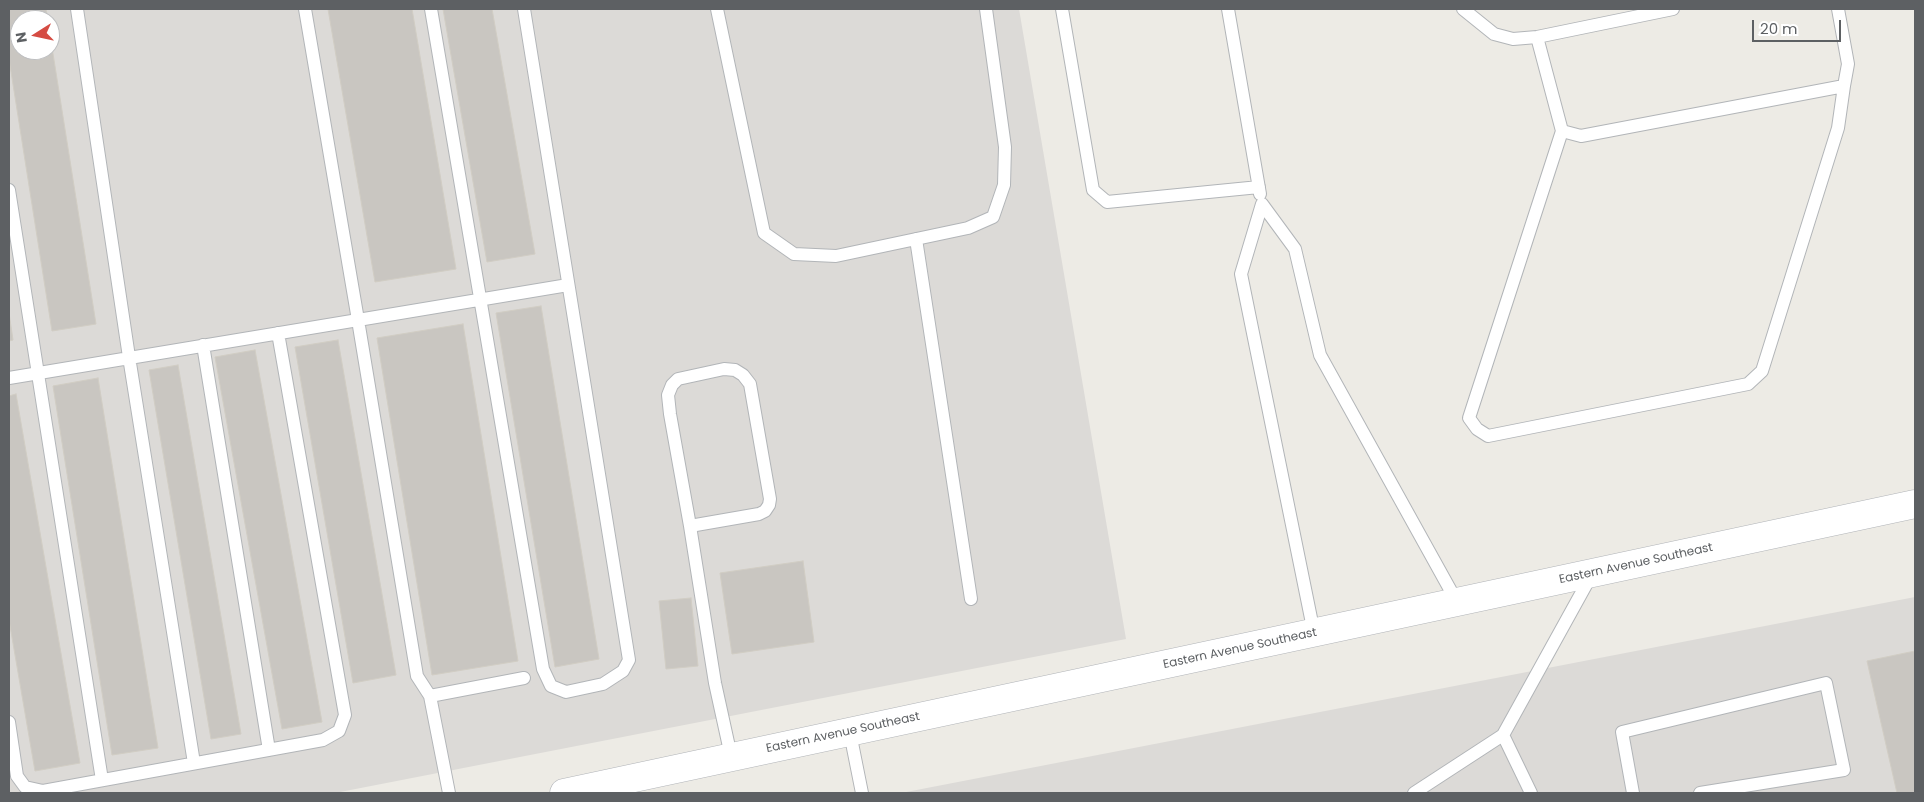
<!DOCTYPE html>
<style>
body{margin:0}
#map{position:relative;width:1924px;height:802px;overflow:hidden;background:#edebe5;font-family:Poppins,sans-serif}
canvas{display:block}
.frame{position:absolute;inset:0;border:10px solid #5d6063;pointer-events:none}
.north{position:absolute;left:10px;top:10px;width:50px;height:50px;box-sizing:border-box;background:#fff;border:1px solid #bebfc1;border-radius:50%;rotate:260deg;font-size:14px;font-weight:700;line-height:20px;text-align:center;color:#5d6063}
.north::after{content:'';display:block;margin:auto;width:18px;height:22px;background:#d54c43;clip-path:polygon(50% 0,100% 100%,50% 72%,0 100%)}
.scale{position:absolute;left:1752px;top:20px;width:89px;height:22px;box-sizing:border-box;border:2px solid #5d6063;border-top:0;padding-left:6px;font-size:15px;line-height:18px;white-space:nowrap;color:#5d6063;-webkit-text-stroke:4px #fff;paint-order:stroke}
</style>
<div id="map">
<canvas width="1924" height="802"></canvas>
<div class="frame"></div>
<div class="north">N</div>
<div class="scale">20 m</div>
</div>
<script>
const ctx = document.querySelector('canvas').getContext('2d');
ctx.lineJoin = 'round';
function fill(path, color) {
  ctx.fillStyle = color;
  ctx.fill(path, 'evenodd');
}
function poly(rows) {
  const path = new Path2D();
  for (const r of rows) {
    path.moveTo(r[0], r[1]);
    for (let i = 2; i < r.length; i += 2) path.lineTo(r[i], r[i + 1]);
  }
  return path;
}
function stroke(path, color, width, dash) {
  ctx.strokeStyle = color;
  ctx.lineWidth = width;
  ctx.lineCap = dash ? 'butt' : 'round';
  ctx.setLineDash(dash || []);
  ctx.stroke(path);
}
function drawText(font, color, halo, rows, align = 'center') {
  ctx.font = font + ' Poppins,sans-serif';
  ctx.lineWidth = 4;
  ctx.setLineDash([]);
  ctx.textBaseline = 'middle';
  ctx.strokeStyle = halo;
  ctx.fillStyle = color;
  for (const [text, x, y, turn = 0] of rows) {
    ctx.save();
    ctx.translate(x, y);
    ctx.rotate((+turn || 0) * Math.PI / 180);
    ctx.textAlign = isNaN(turn) ? turn : align;
    if (halo) ctx.strokeText(text, 0, 0);
    ctx.fillText(text, 0, 0);
    ctx.restore();
  }
}
fill(poly([
 [9,9,1019,9,1126,639,335,793,9,793],
 [20,20,50,20,50,50,20,50],
 [1915,597,1915,793,901,793]
]), '#dcdad7');
const building = poly([
 [9,9,46,9,48,20,20,20,20,50,50,50,50,35,96,324,52,331,9,59,9,9],
 [328,9,412,9,456,269,375,282,328,9],
 [443,9,492,9,535,254,487,262,443,9],
 [541,306,599,659,555,667,496,313,541,306],
 [9,313,13,340,9,341,9,313],
 [463,324,518,661,432,675,377,338,463,324],
 [338,340,396,675,353,683,295,347,338,340],
 [255,350,322,722,282,729,215,357,255,350],
 [178,365,241,734,211,739,149,370,178,365],
 [98,378,158,748,112,755,53,386,98,378],
 [16,394,80,763,35,771,9,620,9,396,16,394],
 [803,561,814,642,732,654,720,573,803,561],
 [691,598,698,666,666,669,659,601,691,598],
 [1915,651,1915,793,1897,793,1867,661,1915,651]
]);
fill(building, '#c9c6c1');
stroke(building, '#d1cdc4', 1);
const lane = poly([
 [77,9,129,357,194,763],
 [431,9,543,669,551,686,566,692,603,684,623,671,629,660,524,9],
 [717,9,764,233,794,254,836,256,968,228,993,217,1004,185,1005,147,986,9],
 [1062,9,1093,190,1107,202,1259,187],
 [1228,9,1260,194],
 [1463,9,1494,34,1513,39,1537,37,1673,9],
 [1537,37,1562,131,1581,136,1844,86,1848,64,1838,9],
 [1562,131,1469,418,1477,429,1488,436,1748,384,1762,371,1838,128,1844,86],
 [9,190,102,780],
 [916,239,971,599],
 [203,345,269,750],
 [9,378,358,320,305,9],
 [690,526,759,514,765,511,769,505,770,499,750,384,743,375,735,370,724,369,678,379,672,385,668,395,670,414,690,526,715,683,731,756],
 [1314,633,1241,274,1262,204,1295,249,1320,355,1457,602],
 [430,696,417,676,358,320,568,285],
 [9,722,17,776,25,787,43,791,323,740,339,731,345,715,278,333],
 [850,733,862,793],
 [1503,735,1531,793],
 [449,793,430,696,524,678],
 [1414,793,1503,735,1592,574],
 [1633,793,1622,732,1826,683,1844,770,1700,793]
]);
const secondary = poly([
 [564,793,1915,504]
]);
stroke(lane, '#b2b5b8', 14);
stroke(secondary, '#b1b4b8', 29);
stroke(lane, '#fff', 12);
stroke(secondary, '#fff', 28);
drawText('12px', '#5d6063', '#fff', [
 ["Eastern Avenue Southeast",1636,564,-12],
 ["Eastern Avenue Southeast",1240,649,-12],
 ["Eastern Avenue Southeast",843,733,-12]
]);
</script>
